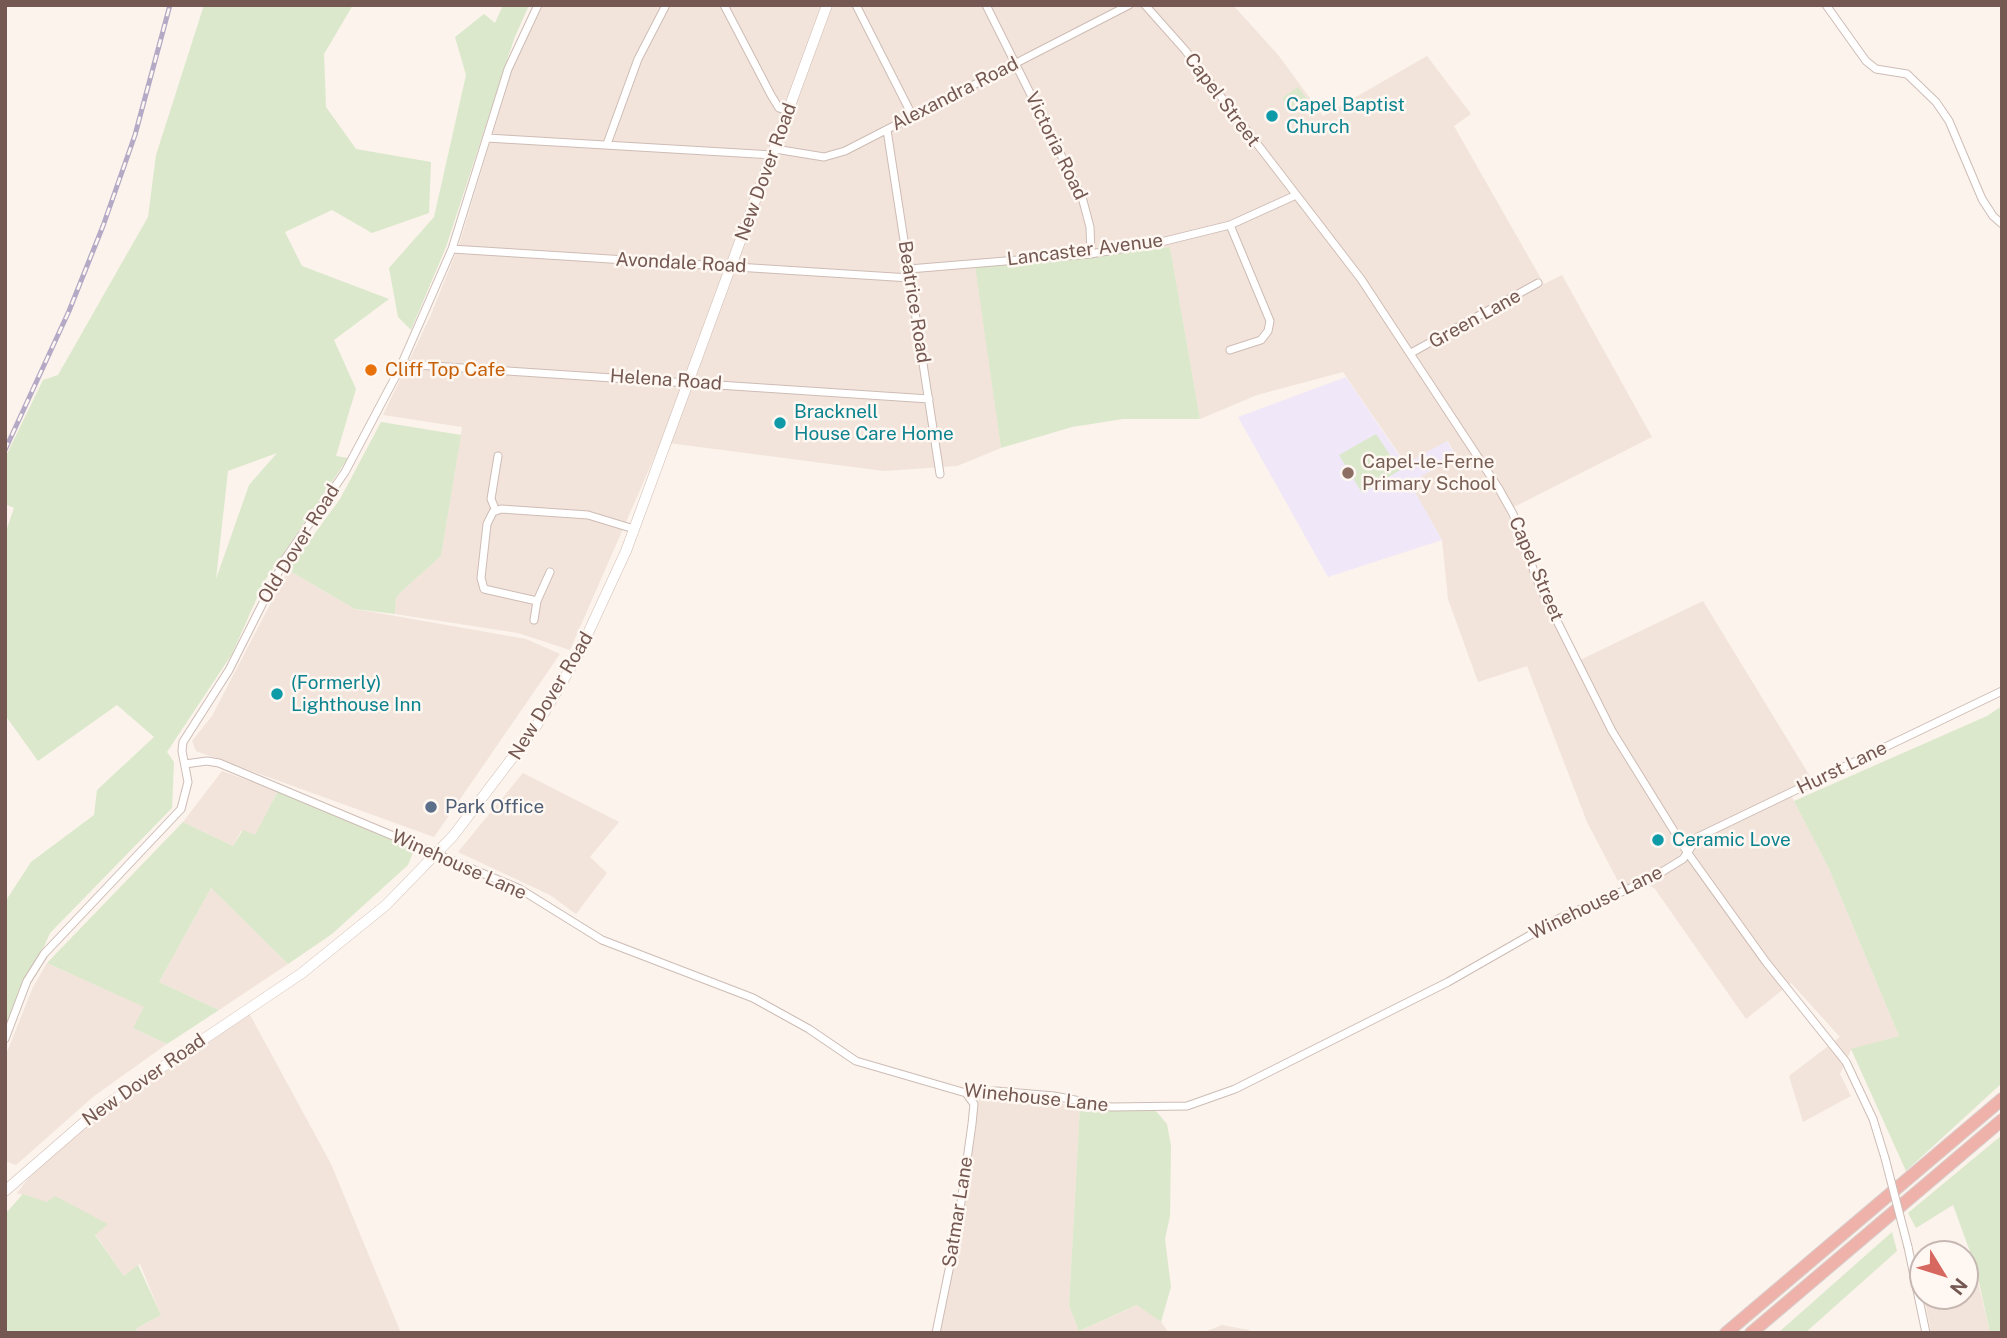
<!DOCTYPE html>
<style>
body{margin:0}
#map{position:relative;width:2007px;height:1338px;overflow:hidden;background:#fbf3ec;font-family:"Public Sans",sans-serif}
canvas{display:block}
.frame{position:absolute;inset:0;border:7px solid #745851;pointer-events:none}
.north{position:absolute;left:1909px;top:1240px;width:70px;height:70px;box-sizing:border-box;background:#fef7f2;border:2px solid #c7b7b2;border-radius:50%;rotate:128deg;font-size:19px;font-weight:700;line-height:28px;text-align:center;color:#745851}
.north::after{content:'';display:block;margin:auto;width:24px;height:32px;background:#d7685f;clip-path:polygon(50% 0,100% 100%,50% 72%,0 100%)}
</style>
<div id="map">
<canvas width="2007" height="1338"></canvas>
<div class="frame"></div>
<div class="north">N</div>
</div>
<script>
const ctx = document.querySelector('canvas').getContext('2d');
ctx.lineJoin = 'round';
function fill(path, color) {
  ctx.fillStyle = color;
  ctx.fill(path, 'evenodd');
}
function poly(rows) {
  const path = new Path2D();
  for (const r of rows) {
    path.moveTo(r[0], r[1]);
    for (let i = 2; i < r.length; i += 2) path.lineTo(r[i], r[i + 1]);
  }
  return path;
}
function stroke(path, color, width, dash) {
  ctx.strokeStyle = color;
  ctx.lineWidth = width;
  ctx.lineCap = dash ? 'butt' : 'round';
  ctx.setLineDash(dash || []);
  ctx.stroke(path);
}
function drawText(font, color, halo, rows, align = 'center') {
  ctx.font = font + ' "Public Sans",sans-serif';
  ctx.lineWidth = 5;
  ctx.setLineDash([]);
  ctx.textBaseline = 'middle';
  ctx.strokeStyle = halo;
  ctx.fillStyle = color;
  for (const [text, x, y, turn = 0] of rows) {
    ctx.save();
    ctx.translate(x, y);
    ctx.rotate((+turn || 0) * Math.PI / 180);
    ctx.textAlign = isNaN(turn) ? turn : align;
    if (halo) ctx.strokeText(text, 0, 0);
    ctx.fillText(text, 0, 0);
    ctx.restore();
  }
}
fill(poly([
 [543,5,1233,5,1279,56,1323,116,1427,56,1471,114,1454,126,1544,284,1562,275,1652,437,1506,511,1578,661,1703,601,1811,778,1789,791,1829,869,1899,1036,1851,1050,1840,1074,1851,1096,1803,1122,1789,1076,1840,1037,1791,983,1746,1019,1655,889,1641,880,1621,887,1587,822,1527,666,1478,682,1448,599,1442,540,1409,483,1456,456,1448,441,1406,464,1343,372,1257,395,1200,419,1170,247,976,265,1001,448,957,466,884,471,661,442,570,650,518,633,395,614,396,598,402,591,441,556,462,427,383,415,430,317,459,245,513,66],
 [288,570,355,609,526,639,560,654,434,837,196,751,192,741,212,716],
 [222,771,278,791,255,836,241,831,233,846,183,822],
 [523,773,619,822,590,857,607,873,576,914,550,895,458,852],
 [211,888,288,964,219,1010,159,982],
 [47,963,145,1007,133,1028,167,1044,94,1096,16,1165,5,1161,5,1057,33,987],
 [249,1013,331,1164,401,1333,136,1333,137,1328,161,1315,140,1264,124,1276,95,1234,107,1224,17,1193,38,1166,110,1108],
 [979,1096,1080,1105,1069,1306,1079,1331,1138,1305,1161,1322,1169,1333,940,1333,964,1215],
 [1973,1260,1990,1333,1931,1333,1924,1296,1965,1296,1965,1263],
 [1222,1325,1249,1330,1249,1333,1202,1333]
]), '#f2e4db');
fill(poly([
 [1346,377,1405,464,1447,441,1456,456,1410,483,1442,540,1328,577,1238,417]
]), '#f0e8f8');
fill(poly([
 [204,5,353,5,324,54,326,107,356,149,431,162,429,213,372,233,332,210,285,232,302,266,389,299,334,340,356,389,336,456,348,458,264,582,232,654,167,752,174,762,172,808,50,933,5,1035,5,902,31,862,94,815,97,790,154,737,117,705,38,761,5,715,5,534,14,508,5,504,5,458,43,380,58,375,148,217,156,155],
 [277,453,249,485,216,579,228,471],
 [503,5,529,5,514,39,446,247,411,330,398,317,389,268,434,217,466,75,455,37,484,14,495,23],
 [1298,87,1310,103,1294,114,1282,98],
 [1170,247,1200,419,1123,419,1072,427,1001,448,975,265],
 [381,422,461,435,441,556,402,591,396,598,395,614,355,609,288,570,340,499],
 [1376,434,1400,470,1362,493,1339,455],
 [2002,706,2002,1083,1906,1171,1851,1049,1899,1036,1829,869,1794,801,1987,716],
 [278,791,415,848,408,865,332,934,288,964,211,888,159,982,219,1010,167,1044,133,1028,144,1007,47,963,183,822,233,846,243,830,255,835],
 [1080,1105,1100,1111,1155,1110,1167,1124,1171,1146,1170,1216,1165,1239,1171,1287,1161,1322,1137,1305,1079,1331,1069,1306],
 [2002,1135,2002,1333,1990,1333,1976,1268,1953,1205,1916,1228,1908,1213],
 [23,1194,47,1202,55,1196,108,1224,95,1235,124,1276,138,1265,161,1315,137,1328,136,1333,5,1333,5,1214],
 [1892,1232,1897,1251,1805,1333,1778,1333]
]), '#dbe8cb');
const street = poly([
 [724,5,771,95,779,108,788,111],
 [856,5,912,115],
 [986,5,1082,197,1090,227,1091,254],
 [1145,5,1185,50,1361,279,1499,489,1513,514,1539,585,1612,731,1687,852,1766,962,1846,1062,1873,1119,1885,1158],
 [1826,5,1866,61,1876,69,1907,74,1936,102,1949,121,1982,199,1993,216,2002,224],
 [887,130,940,474],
 [487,138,773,155],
 [607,144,638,59,666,5],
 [775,149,824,157,845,151,1129,5],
 [1230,225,1270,321,1268,331,1261,340,1230,350],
 [452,249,910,278],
 [909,269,1090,254,1157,243,1230,225,1294,196],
 [1411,353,1538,283],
 [402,364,929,399],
 [496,511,491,499,498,456],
 [550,572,537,601,484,589,481,578,487,524,493,512,501,509,588,515,634,529],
 [534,620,537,601],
 [185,764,207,761,219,763,520,889,602,940,753,998,809,1029,856,1061,966,1093,996,1091,1054,1096,1111,1107,1187,1106,1235,1089,1448,982,1560,918,1647,881,1683,859,1698,837,2002,691],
 [5,1039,27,981,44,954,181,809,188,782,182,751,183,742,229,670,285,559,345,472,399,370,452,249,508,69,538,5],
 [1908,1247,1926,1333],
 [936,1333,957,1231,972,1124,974,1104,966,1093]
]);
const secondary = poly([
 [5,1191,97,1111,302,973,386,905,453,836,535,728,577,657,626,551,827,5]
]);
const highway = poly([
 [1726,1333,2002,1099],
 [1751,1333,2002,1120]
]);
stroke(street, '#cebcb5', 9);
stroke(secondary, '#d1bcb3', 11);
stroke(highway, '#d8d0ce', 14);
stroke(street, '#fff', 7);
stroke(secondary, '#fff', 10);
stroke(highway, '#eeb2aa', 12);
const rail = poly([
 [5,450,69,311,103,226,135,135,170,5]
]);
stroke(rail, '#b5aac5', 5);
stroke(rail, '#fef7f2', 2.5, [8]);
const streetBridge = poly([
 [1885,1158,1908,1247]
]);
stroke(streetBridge, '#cebcb5', 9, []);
stroke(streetBridge, '#fff', 7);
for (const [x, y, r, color] of [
 [1272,116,7,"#0f9aa8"],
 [371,370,7,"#e8710a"],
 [780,423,7,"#0f9aa8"],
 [1348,473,7,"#8d6e63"],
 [277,694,7,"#0f9aa8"],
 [431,807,7,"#5c6f8a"],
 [1658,840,7,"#0f9aa8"]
]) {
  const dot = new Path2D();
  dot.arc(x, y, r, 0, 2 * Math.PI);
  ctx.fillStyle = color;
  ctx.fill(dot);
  stroke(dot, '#fef7f2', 2.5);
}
drawText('19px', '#745851', '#fef7f2', [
 ["Alexandra Road",955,94,-27],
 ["Capel Street",1222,100,53],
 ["Victoria Road",1056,146,64],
 ["New Dover Road",766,172,-70],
 ["Lancaster Avenue",1085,250,-7],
 ["Avondale Road",681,263,3],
 ["Beatrice Road",914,302,81],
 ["Green Lane",1475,319,-29],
 ["Helena Road",666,380,4],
 ["Old Dover Road",299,544,-58],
 ["Capel Street",1536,569,67],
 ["New Dover Road",551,696,-59],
 ["Hurst Lane",1842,768,-26],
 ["Winehouse Lane",459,865,24],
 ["Winehouse Lane",1596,903,-26],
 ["New Dover Road",144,1080,-35],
 ["Winehouse Lane",1036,1098,6],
 ["Satmar Lane",958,1212,-81]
]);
drawText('19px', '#0d838f', '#fef7f2', [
 ["Capel Baptist",1286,105],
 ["Church",1286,127],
 ["Bracknell",794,412],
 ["House Care Home",794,434],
 ["(Formerly)",291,683],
 ["Lighthouse Inn",291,705],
 ["Ceramic Love",1672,840]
], 'left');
drawText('19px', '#c56008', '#fef7f2', [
 ["Cliff Top Cafe",385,370]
], 'left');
drawText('19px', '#785e54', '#fef7f2', [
 ["Capel-le-Ferne",1362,462],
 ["Primary School",1362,484]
], 'left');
drawText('19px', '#4e5e75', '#fef7f2', [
 ["Park Office",445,807]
], 'left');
</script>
